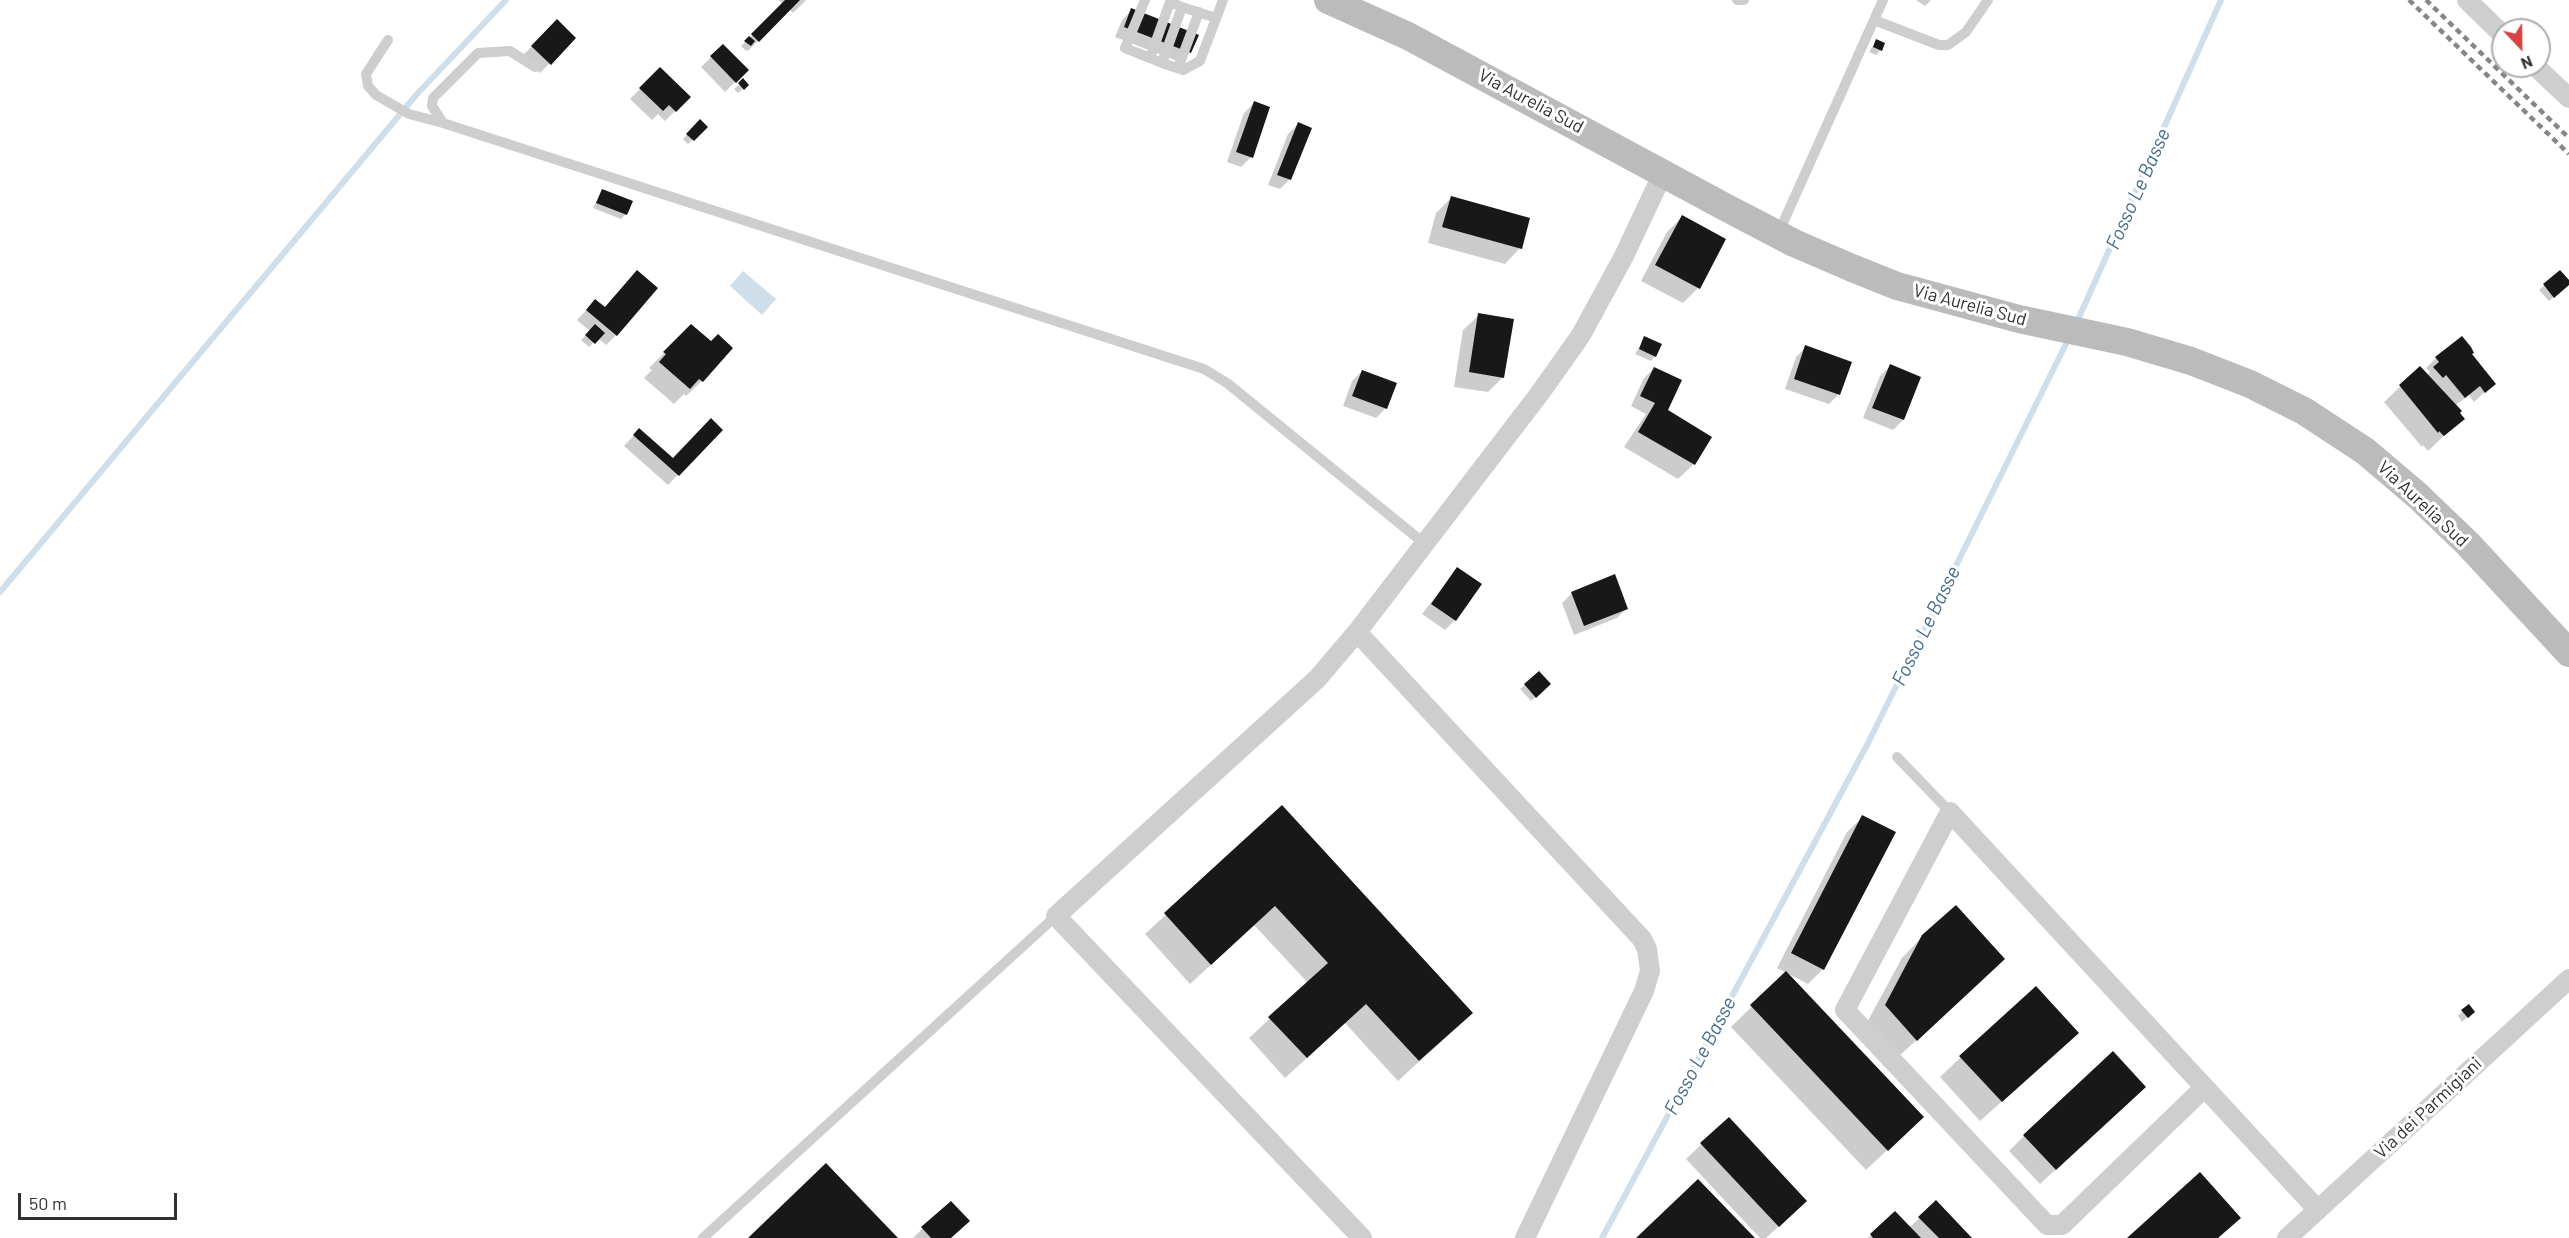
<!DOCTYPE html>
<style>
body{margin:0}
#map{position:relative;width:2569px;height:1238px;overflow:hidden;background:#fff;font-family:Barlow,sans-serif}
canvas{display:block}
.north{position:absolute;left:2491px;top:18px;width:60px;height:60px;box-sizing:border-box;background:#fff;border:2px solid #adadad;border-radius:50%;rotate:158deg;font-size:16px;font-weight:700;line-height:24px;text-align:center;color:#313131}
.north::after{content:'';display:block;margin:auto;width:21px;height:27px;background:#d84244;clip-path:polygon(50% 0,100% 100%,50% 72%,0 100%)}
.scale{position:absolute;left:18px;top:1193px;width:159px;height:27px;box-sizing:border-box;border:3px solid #313131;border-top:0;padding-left:8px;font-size:18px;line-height:21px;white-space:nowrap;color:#313131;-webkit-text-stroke:4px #fff;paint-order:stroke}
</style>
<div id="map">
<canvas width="2569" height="1238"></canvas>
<div class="north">N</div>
<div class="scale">50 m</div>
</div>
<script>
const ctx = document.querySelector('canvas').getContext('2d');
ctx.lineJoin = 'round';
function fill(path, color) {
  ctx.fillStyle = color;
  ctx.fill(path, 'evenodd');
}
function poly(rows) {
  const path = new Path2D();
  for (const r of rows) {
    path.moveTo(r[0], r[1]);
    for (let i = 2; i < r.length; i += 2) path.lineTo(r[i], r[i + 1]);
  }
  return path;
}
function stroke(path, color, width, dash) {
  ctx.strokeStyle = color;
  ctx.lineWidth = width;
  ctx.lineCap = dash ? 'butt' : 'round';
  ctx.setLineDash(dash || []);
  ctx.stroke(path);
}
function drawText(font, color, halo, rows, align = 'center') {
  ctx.font = font + ' Barlow,sans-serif';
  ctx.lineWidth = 6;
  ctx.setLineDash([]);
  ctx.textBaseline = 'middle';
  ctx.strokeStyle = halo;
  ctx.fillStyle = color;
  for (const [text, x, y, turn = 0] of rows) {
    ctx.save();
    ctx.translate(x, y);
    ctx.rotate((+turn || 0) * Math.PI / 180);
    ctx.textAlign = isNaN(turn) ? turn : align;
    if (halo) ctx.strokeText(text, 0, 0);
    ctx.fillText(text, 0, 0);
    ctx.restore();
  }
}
fill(poly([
 [743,271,776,299,762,315,730,286]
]), '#cedeea');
fill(poly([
 [779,0,806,0,793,13,789,9,748,51,745,50,741,46,783,4],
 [1916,0,1931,0,1925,6],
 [1132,10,1190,52,1180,62,1115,37,1122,20],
 [557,22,574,38,540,73,522,56],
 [1876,41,1881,50,1876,55,1869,52],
 [723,46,747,70,725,92,701,67],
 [660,69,689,97,665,121,658,114,652,120,630,99],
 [743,81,747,85,738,93,734,89],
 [1254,103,1251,157,1241,167,1227,162,1244,113],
 [700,121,706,127,688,144,683,139],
 [1298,124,1290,179,1280,189,1268,185,1288,134],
 [602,191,626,214,621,219,593,208],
 [1451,198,1520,248,1505,264,1428,243,1436,213],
 [1682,217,1698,288,1683,303,1641,281,1667,232],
 [2560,272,2569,284,2549,301,2539,290],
 [595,301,616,335,606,345,598,338,589,347,581,340,590,331,577,320],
 [1479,315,1503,377,1488,392,1454,387,1463,330],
 [691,326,711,343,702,381,686,396,684,394,674,404,644,378,652,370,649,368],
 [1645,338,1655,356,1651,361,1635,354],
 [1806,347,1839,394,1829,404,1785,389,1796,357],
 [2470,354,2494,383,2474,402,2469,395,2455,406,2463,418,2428,451,2423,445,2422,447,2384,402,2420,368,2427,375,2430,372,2426,368,2436,358],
 [1890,366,1919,377,1903,420,1893,430,1863,418,1880,376],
 [1654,368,1666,409,1694,464,1678,479,1624,447,1646,414,1631,406,1644,378],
 [1362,371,1386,408,1376,418,1343,406,1352,381],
 [639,430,673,460,721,430,668,485,624,446],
 [1457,569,1455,620,1445,630,1422,614],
 [1572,593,1627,608,1617,618,1574,635,1562,603],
 [1525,685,1545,689,1531,701,1520,689],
 [1282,807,1450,1033,1398,1081,1345,1023,1285,1078,1249,1038,1308,983,1254,925,1190,984,1145,934],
 [1863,817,1823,969,1808,984,1777,968,1847,832],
 [1923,936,1982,979,1895,1060,1865,1026,1902,958],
 [1786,973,1901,1137,1866,1170,1731,1027],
 [2468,1006,2473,1012,2462,1022,2458,1016],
 [2056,1053,1980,1121,1940,1077,1961,1057],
 [2129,1102,2040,1184,2009,1151,2024,1136],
 [1702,1144,1789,1217,1766,1238,1760,1238,1686,1159],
 [1936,1202,1970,1238,1868,1238,1895,1213,1909,1228],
 [951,1203,950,1238,913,1238,922,1229]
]), '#0003');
stroke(poly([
 [2076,324,2221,0],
 [0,592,417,94,506,0],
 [1602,1238,1867,745,2069,338]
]), '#cedeea', 6);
fill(poly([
 [785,0,800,0,759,42,751,34],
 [1131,8,1199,35,1191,53,1124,27],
 [557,19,576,38,551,65,531,46],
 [749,36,755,41,751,46,744,41],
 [1876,39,1885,43,1882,51,1873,47],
 [723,44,749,70,736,83,710,56],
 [660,67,691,97,676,112,669,105,663,111,639,88],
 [743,78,749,85,744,90,738,83],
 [1254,101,1270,107,1253,158,1236,152],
 [700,119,708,127,694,141,686,134],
 [1298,122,1312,128,1291,180,1277,175],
 [602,189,633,201,627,215,596,203],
 [1451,196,1530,218,1522,249,1442,227],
 [1682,215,1726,239,1700,289,1655,265],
 [637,270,658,288,617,336,586,310,595,299,605,307],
 [2560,270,2569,280,2569,285,2554,298,2543,284],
 [1478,313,1514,319,1504,378,1469,372],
 [595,324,605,333,595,344,585,335],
 [691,324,711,341,718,334,733,348,703,382,699,379,690,389,659,362,666,354,663,352],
 [1644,336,1662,344,1656,357,1639,349],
 [2462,336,2471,347,2474,353,2472,354,2496,384,2485,393,2480,386,2465,398,2446,375,2443,378,2433,367,2439,362,2435,357],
 [1805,345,1852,362,1840,395,1794,379],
 [1890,364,1921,377,1904,420,1872,408],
 [2420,366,2462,411,2460,413,2465,419,2444,436,2439,431,2438,433,2399,385],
 [1654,367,1682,380,1668,410,1712,437,1695,465,1638,432,1655,403,1640,396],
 [1362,370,1397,383,1387,409,1352,396],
 [711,418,723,430,679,476,633,435,639,428,673,458],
 [1457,567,1482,584,1456,621,1431,604],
 [1615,574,1628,609,1584,626,1571,592],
 [1539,671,1551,684,1536,698,1524,684],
 [1282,805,1473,1013,1419,1061,1366,1004,1307,1058,1268,1017,1328,963,1275,906,1211,965,1164,913],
 [1862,815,1896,832,1824,970,1791,953],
 [1956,905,2005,959,1917,1041,1885,1005,1922,935],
 [1786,971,1924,1117,1888,1151,1750,1005],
 [2036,986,2079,1033,2002,1102,1959,1056],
 [2469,1004,2475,1012,2468,1018,2461,1010],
 [2113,1051,2146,1087,2056,1170,2023,1135],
 [1729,1117,1807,1201,1779,1227,1700,1143],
 [826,1163,898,1238,748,1238],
 [2200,1172,2241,1218,2218,1238,2127,1238],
 [1698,1179,1755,1238,1636,1238],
 [1936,1200,1972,1238,1939,1238,1918,1217],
 [951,1201,970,1221,951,1238,931,1238,921,1227],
 [1895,1211,1921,1238,1873,1238,1870,1234]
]), '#181818');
stroke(poly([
 [1145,0,1125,48,1150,58],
 [1737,0,1744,0],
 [1216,18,1182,7,1162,63,1183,70,1200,61,1223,0],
 [1874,20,1939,45,1948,45,1966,32,1988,0],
 [388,40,366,74,368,86,376,95,409,114,443,123,1204,369,1227,383,1425,544],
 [1162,63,1150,58,1170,2,1182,7],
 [1178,68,1199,12],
 [443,123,432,106,433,98,478,53,510,51,535,67],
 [1778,234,1883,0],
 [1897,757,1950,812],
 [703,1238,1056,916]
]), '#cecece', 10);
stroke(poly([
 [2467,0,2503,35],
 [2535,66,2569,98],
 [1357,632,1642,939,1647,949,1650,971,1644,991,1525,1238],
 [2204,1088,2062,1225,2047,1225,1845,1010,1950,812,2318,1210],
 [1362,1238,1056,916,1317,679,1357,632,1540,393,1581,335,1624,256,1663,173],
 [2287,1238,2569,979]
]), '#cecece', 20);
stroke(poly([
 [1328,0,1408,36,1725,207,1794,243,1852,268,1897,286,2019,319,2127,342,2191,361,2250,384,2304,411,2365,451,2418,496,2468,544,2569,653]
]), '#bbb', 28);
stroke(poly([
 [2409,0,2569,154],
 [2426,0,2569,138]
]), '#868686', 4.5, [6, 4.5]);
drawText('18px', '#313131', '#fff', [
 ["Via Aurelia Sud",1531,101,28],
 ["Via Aurelia Sud",1970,305,15],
 ["Via Aurelia Sud",2423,504,43],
 ["Via dei Parmigiani",2428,1108,-43]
]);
drawText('italic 20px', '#446c8e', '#fff', [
 ["Fosso Le Basse",2138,189,-66],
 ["Fosso Le Basse",1926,626,-64],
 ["Fosso Le Basse",1700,1056,-62]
]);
</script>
